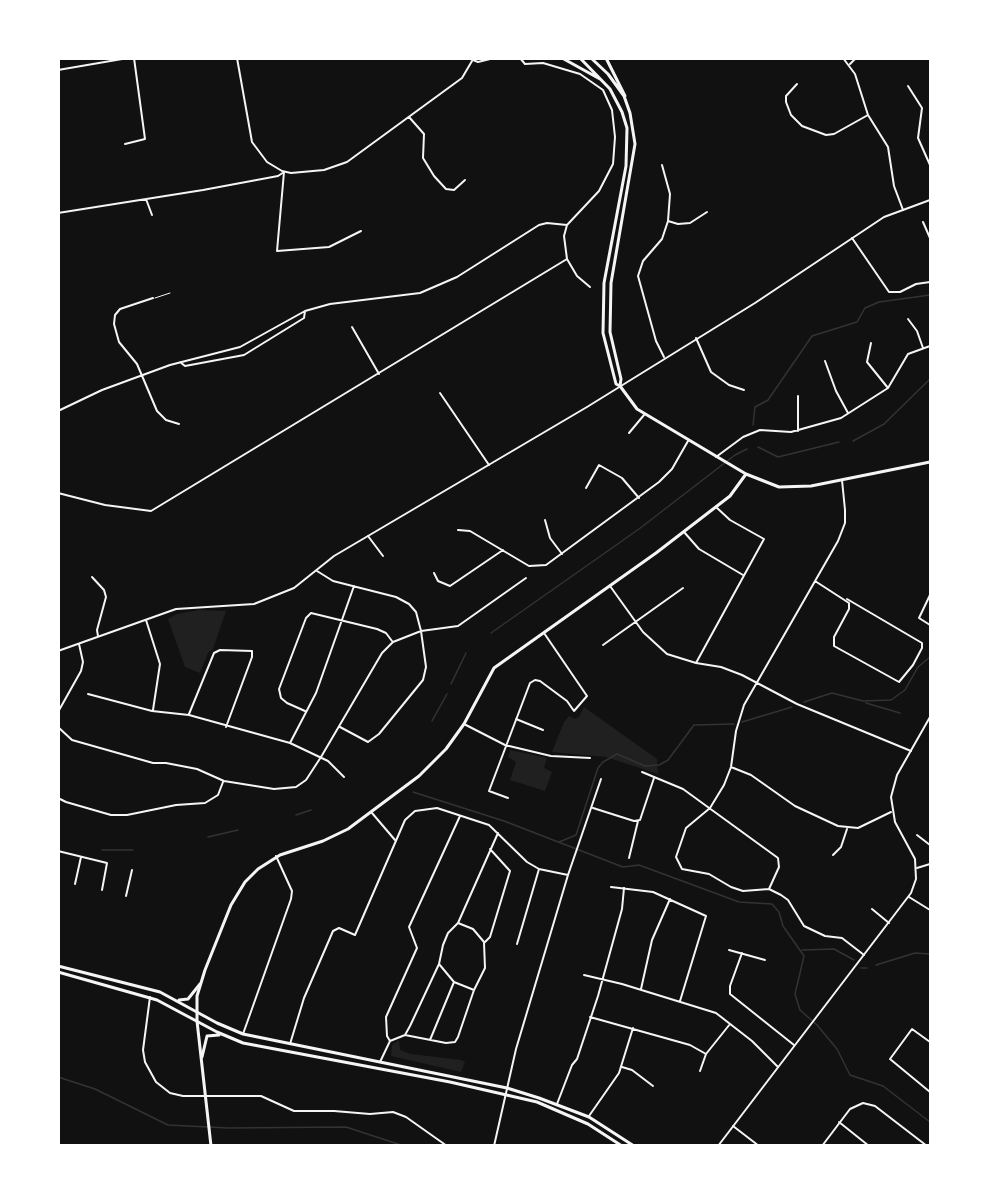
<!DOCTYPE html>
<style>
body{margin:0}
#map{position:relative;width:989px;height:1204px;overflow:hidden;background:#111;font-family:Manrope,sans-serif}
canvas{display:block}
.frame{position:absolute;inset:0;border:60px solid #fff;pointer-events:none}
</style>
<div id="map">
<canvas width="989" height="1204"></canvas>
<div class="frame"></div>
</div>
<script>
const ctx = document.querySelector('canvas').getContext('2d');
ctx.lineJoin = 'round';
function fill(path, color) {
  ctx.fillStyle = color;
  ctx.fill(path, 'evenodd');
}
function poly(rows) {
  const path = new Path2D();
  for (const r of rows) {
    path.moveTo(r[0], r[1]);
    for (let i = 2; i < r.length; i += 2) path.lineTo(r[i], r[i + 1]);
  }
  return path;
}
function stroke(path, color, width, dash) {
  ctx.strokeStyle = color;
  ctx.lineWidth = width;
  ctx.lineCap = dash ? 'butt' : 'round';
  ctx.setLineDash(dash || []);
  ctx.stroke(path);
}
fill(poly([
 [199,610,226,611,213,649,208,653,200,673,185,667,168,619,177,614],
 [584,707,657,759,658,774,606,757,552,752,564,722,569,716,575,719,579,717],
 [510,750,547,758,544,768,552,772,545,791,510,780,516,762,508,757],
 [399,1040,400,1050,411,1054,461,1060,465,1062,461,1072,391,1056,392,1045]
]), '#202020');
stroke(poly([
 [753,425,755,407,768,400,812,336,857,322,865,308,879,302,930,295],
 [853,441,884,424,930,379],
 [758,447,778,457,839,442],
 [491,633,639,529,735,455,747,449],
 [451,684,466,653],
 [804,702,832,693,863,701,891,700,905,690,918,667,930,657],
 [866,703,900,713],
 [432,721,447,694],
 [742,722,792,707],
 [413,792,504,821,623,867,639,865,739,902,772,904,779,912,783,926,804,956,795,994,800,1010,817,1025,837,1049,850,1075,883,1086,930,1122],
 [296,815,311,810],
 [208,837,238,830],
 [559,842,576,835,598,768,603,762,617,754,645,766,659,765,668,760,694,725,734,724],
 [102,850,133,850],
 [802,950,834,949,854,960],
 [876,965,915,953,930,954],
 [861,968,867,968],
 [58,1077,95,1089,168,1125,228,1128,346,1127,404,1146]
]), '#333', 1.5);
stroke(poly([
 [155,298,170,293]
]), '#f5f5f5', 1);
stroke(poly([
 [237,58,252,142,267,162,282,171,291,173,324,170,347,162,462,78,472,61],
 [520,58,525,64,543,63,580,74,603,90,612,110,615,137,613,164,599,191,567,225,564,236,567,259,577,276,590,287],
 [843,58,855,74,868,115,888,147,894,186,903,210],
 [850,64,856,58],
 [58,70,128,58],
 [797,84,786,96,786,102,791,115,802,126,826,135,834,134,868,115],
 [908,86,922,108,918,138,930,165],
 [409,117,424,134,423,158,434,176,446,189,454,190,465,180],
 [125,144,145,139,134,58],
 [662,165,670,194,668,221,662,239,643,261,638,276,656,341,664,357],
 [284,172,277,251,329,247,361,231],
 [146,199,152,215],
 [58,213,203,190,278,176,284,172],
 [668,221,678,224,690,223,707,212],
 [923,222,930,238],
 [852,238,889,292,900,292,916,284,930,282],
 [153,298,120,309,115,315,114,324,119,342,137,364,157,411,166,420,179,424],
 [908,319,917,331,923,348],
 [352,327,379,374],
 [696,338,711,372,729,385,744,390],
 [871,343,867,362,888,388],
 [825,361,836,391,848,413],
 [180,362,185,366,244,355,304,318,305,311],
 [440,393,489,465],
 [798,396,798,431],
 [58,411,102,390,170,365,240,347,305,311,330,304,420,293,457,277,539,225,547,223,567,225],
 [629,433,644,415],
 [716,457,743,437,760,430,791,432,841,418,888,388,908,354,930,346],
 [842,480,845,510,845,523,838,541,744,705,736,731,731,767,724,785,710,808,686,828,676,857,682,869,709,874,731,887,743,891,769,889,781,895,788,900,804,926,825,936,842,938,864,955],
 [586,488,599,465,622,478,639,498],
 [58,493,105,505,151,511,567,259],
 [545,520,550,538,562,554],
 [458,530,470,531,529,566,546,565,659,482,672,469,688,441],
 [684,532,699,549,743,575],
 [368,536,383,556],
 [317,571,333,581,396,597,409,604,416,612,421,631,426,667,423,680,379,734,368,742,340,727],
 [434,573,438,581,450,586,503,550],
 [92,577,104,590,106,597,97,630,98,636],
 [815,581,849,603,849,609,834,637,834,646,899,682,913,665,922,648,922,643,847,599],
 [610,586,643,632,667,654,696,663,721,667,742,675,797,704,911,751],
 [930,595,919,618,930,625],
 [146,620,160,664,153,710],
 [603,645,683,588],
 [696,663,764,539,730,520,716,507],
 [88,694,152,711,189,715,290,743,328,761,344,777],
 [305,711,287,703,281,698,279,689,306,618,311,613,377,629,386,633,392,641],
 [58,712,81,671,83,662,79,644],
 [189,714,214,653,220,650,252,651,252,657,226,727],
 [516,719,543,730],
 [464,724,505,745,551,756,590,758],
 [58,727,72,740,153,763,166,763,197,769,224,781,274,789,296,787,306,780,321,757,382,653,393,642,421,631,458,626,526,578],
 [290,743,316,693,354,586],
 [731,767,751,775,795,806,838,826,858,828,891,812],
 [642,772,683,789,778,858,779,867,769,889],
 [58,798,66,802,111,815,127,815,176,805,205,803,218,795,223,782],
 [508,798,489,791,530,683,535,680,540,681,567,701,574,711,587,696,544,633],
 [593,808,634,821,640,820,654,778],
 [372,813,395,840],
 [917,835,930,845],
 [58,851,107,863,102,890],
 [833,855,841,847,847,829],
 [629,858,638,821],
 [917,868,930,864],
 [75,884,81,857],
 [611,887,653,892,706,916,680,1001],
 [126,896,132,870],
 [909,897,930,910],
 [872,909,889,923],
 [458,923,473,929,484,942],
 [517,944,539,869],
 [729,950,765,960],
 [742,953,730,986,730,994,794,1045],
 [439,964,454,982,474,990],
 [584,975,622,984,716,1013,752,1041,778,1067],
 [641,989,652,940,670,899],
 [150,997,143,1050,145,1062,156,1082,170,1093,183,1096,261,1096,294,1111,334,1111,370,1114,393,1112,406,1117,447,1146],
 [590,1017,690,1045,706,1054],
 [243,1034,291,899,292,891,276,856],
 [405,1035,446,1043,455,1042,458,1037,474,990,485,968,484,943,490,937,510,871,490,849],
 [430,1040,454,982],
 [390,1041,405,1035,410,1026,439,964,443,945,448,933,458,923,498,833],
 [930,1042,912,1029,890,1059,930,1092],
 [290,1044,304,998,333,931,339,928,355,935,405,820,415,811,437,808,489,825,527,862,539,869,568,875],
 [380,1062,390,1041,387,1036,386,1017,417,948,409,927,460,816],
 [622,1067,632,1070,653,1086],
 [700,1071,706,1054,730,1024],
 [557,1104,572,1065,577,1059,598,996,622,909,624,888],
 [589,1116,619,1073,633,1028],
 [839,1122,869,1146],
 [733,1126,759,1146],
 [494,1146,516,1049,568,875,601,779],
 [822,1146,850,1109,863,1103,875,1106,927,1146]
]), '#f5f5f5', 2);
stroke(poly([
 [468,58,478,62,494,58],
 [58,651,176,609,254,604,294,588,334,556,587,407,755,303,884,217,930,200],
 [718,1146,911,893,916,879,915,859,895,822,891,797,897,775,930,717]
]), '#f5f5f5', 2);
stroke(poly([
 [562,58,600,79],
 [580,58,610,89,622,112,627,128,626,166,604,283,603,333,616,384,620,386,637,409,746,474,779,487,811,486,930,462],
 [591,58,608,74,624,96,630,113,635,144,611,283,610,332,621,379,620,386],
 [606,58,625,96],
 [211,1146,197,1021,197,996,205,970,231,905,245,882,258,869,280,855,323,841,348,829,419,776,446,749,464,724,494,668,656,553,730,496,746,474]
]), '#f5f5f5', 3);
stroke(poly([
 [58,966,160,992,217,1023,243,1034,507,1088,539,1098,589,1117,634,1146],
 [58,972,157,1000,217,1032,243,1043,450,1082,537,1102,588,1124,622,1146],
 [179,1000,188,999,200,984],
 [202,1057,207,1036,219,1035]
]), '#f5f5f5', 3);
</script>
